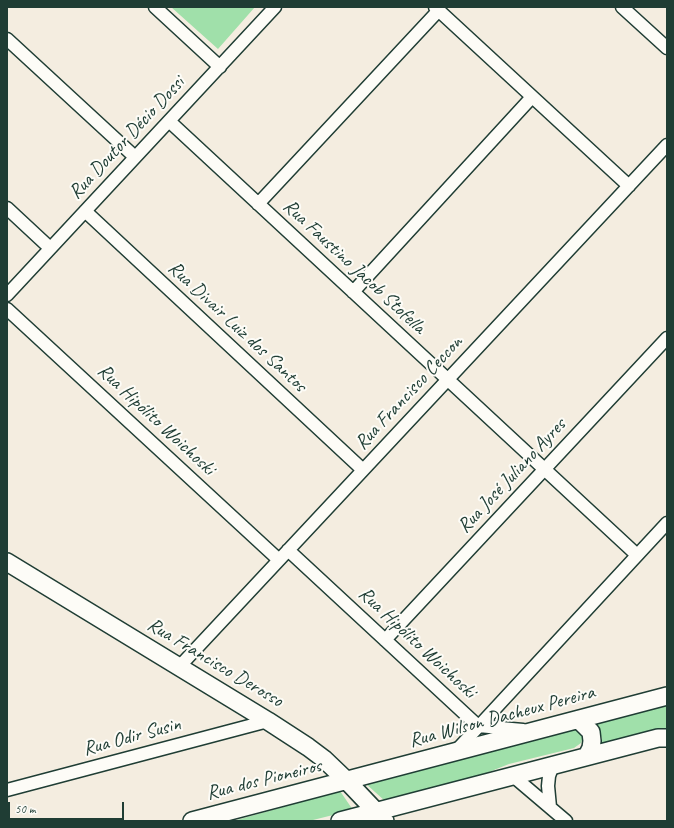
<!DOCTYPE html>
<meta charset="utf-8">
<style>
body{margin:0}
#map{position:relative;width:674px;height:828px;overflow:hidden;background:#f4ede0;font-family:Caveat,sans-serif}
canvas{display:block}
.frame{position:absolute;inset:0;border:8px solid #1f3d34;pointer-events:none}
.scale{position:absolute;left:8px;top:802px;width:116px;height:18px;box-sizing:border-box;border:2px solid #1f3d34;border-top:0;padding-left:5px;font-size:12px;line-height:14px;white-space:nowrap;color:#1f3d34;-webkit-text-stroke:3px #fdfcf7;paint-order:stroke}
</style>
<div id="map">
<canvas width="674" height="828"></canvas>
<div class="frame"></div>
<div class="scale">50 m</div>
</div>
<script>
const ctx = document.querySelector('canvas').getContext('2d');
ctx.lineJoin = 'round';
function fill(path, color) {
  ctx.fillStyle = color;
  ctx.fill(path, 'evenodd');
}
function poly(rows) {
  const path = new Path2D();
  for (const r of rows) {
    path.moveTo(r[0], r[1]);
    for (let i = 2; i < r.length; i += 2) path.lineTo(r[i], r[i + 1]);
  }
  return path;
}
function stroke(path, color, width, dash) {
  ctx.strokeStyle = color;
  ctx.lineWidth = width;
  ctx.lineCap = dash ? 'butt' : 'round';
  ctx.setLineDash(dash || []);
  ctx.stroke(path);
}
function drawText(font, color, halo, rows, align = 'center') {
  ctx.font = font + ' Caveat,sans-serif';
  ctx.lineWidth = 4;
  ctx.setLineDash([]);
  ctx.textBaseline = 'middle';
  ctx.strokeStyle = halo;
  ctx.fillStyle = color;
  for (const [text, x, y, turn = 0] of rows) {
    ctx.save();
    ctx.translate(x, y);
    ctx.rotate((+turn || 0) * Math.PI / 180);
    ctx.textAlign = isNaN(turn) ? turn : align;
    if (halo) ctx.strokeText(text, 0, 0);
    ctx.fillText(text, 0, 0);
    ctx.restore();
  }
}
fill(poly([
 [171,7,255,7,218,49],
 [667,705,667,728,601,745,602,739,599,730,594,724],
 [572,729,579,731,583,737,581,743,574,748,509,764,479,776,385,801,365,783],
 [340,791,353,810,309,821,233,821]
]), '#a0e0aa');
const street = poly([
 [155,7,220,67],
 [435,7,629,186],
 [622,7,667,48],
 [7,39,135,157],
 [169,121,637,555],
 [258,204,439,10],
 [7,208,50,248],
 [85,211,363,470],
 [353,292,532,97],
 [7,295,275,7],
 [7,309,279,560],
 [288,550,478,726,523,730],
 [385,640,667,338],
 [179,667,667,145],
 [455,752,667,523],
 [513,776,566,821],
 [7,790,268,721],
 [550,807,548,786,549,776,553,765]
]);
const secondary = poly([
 [7,562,268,721,308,747,324,759,347,781,385,821],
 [579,720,591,732,592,741,591,748,587,756],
 [192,821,667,696],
 [340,821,658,738,667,738]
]);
stroke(street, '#1f3d34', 15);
stroke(secondary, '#1f3d34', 20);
stroke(street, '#fdfcf7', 12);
stroke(secondary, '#fdfcf7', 17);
drawText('20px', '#1f3d34', '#fdfcf7', [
 ["Rua Doutor Décio Dossi",127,138,-47],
 ["Rua Faustino Jacob Stofella",354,267,43],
 ["Rua Divair Luiz dos Santos",237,327,43],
 ["Rua Francisco Ceccon",409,393,-47],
 ["Rua Hipólito Woichoski",156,420,43],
 ["Rua José Juliano Ayres",512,476,-47],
 ["Rua Hipólito Woichoski",417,643,43],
 ["Rua Francisco Derosso",215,663,31],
 ["Rua Wilson Dacheux Pereira",502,717,-15],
 ["Rua Odir Susin",132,737,-15],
 ["Rua dos Pioneiros",264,780,-14]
]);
</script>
